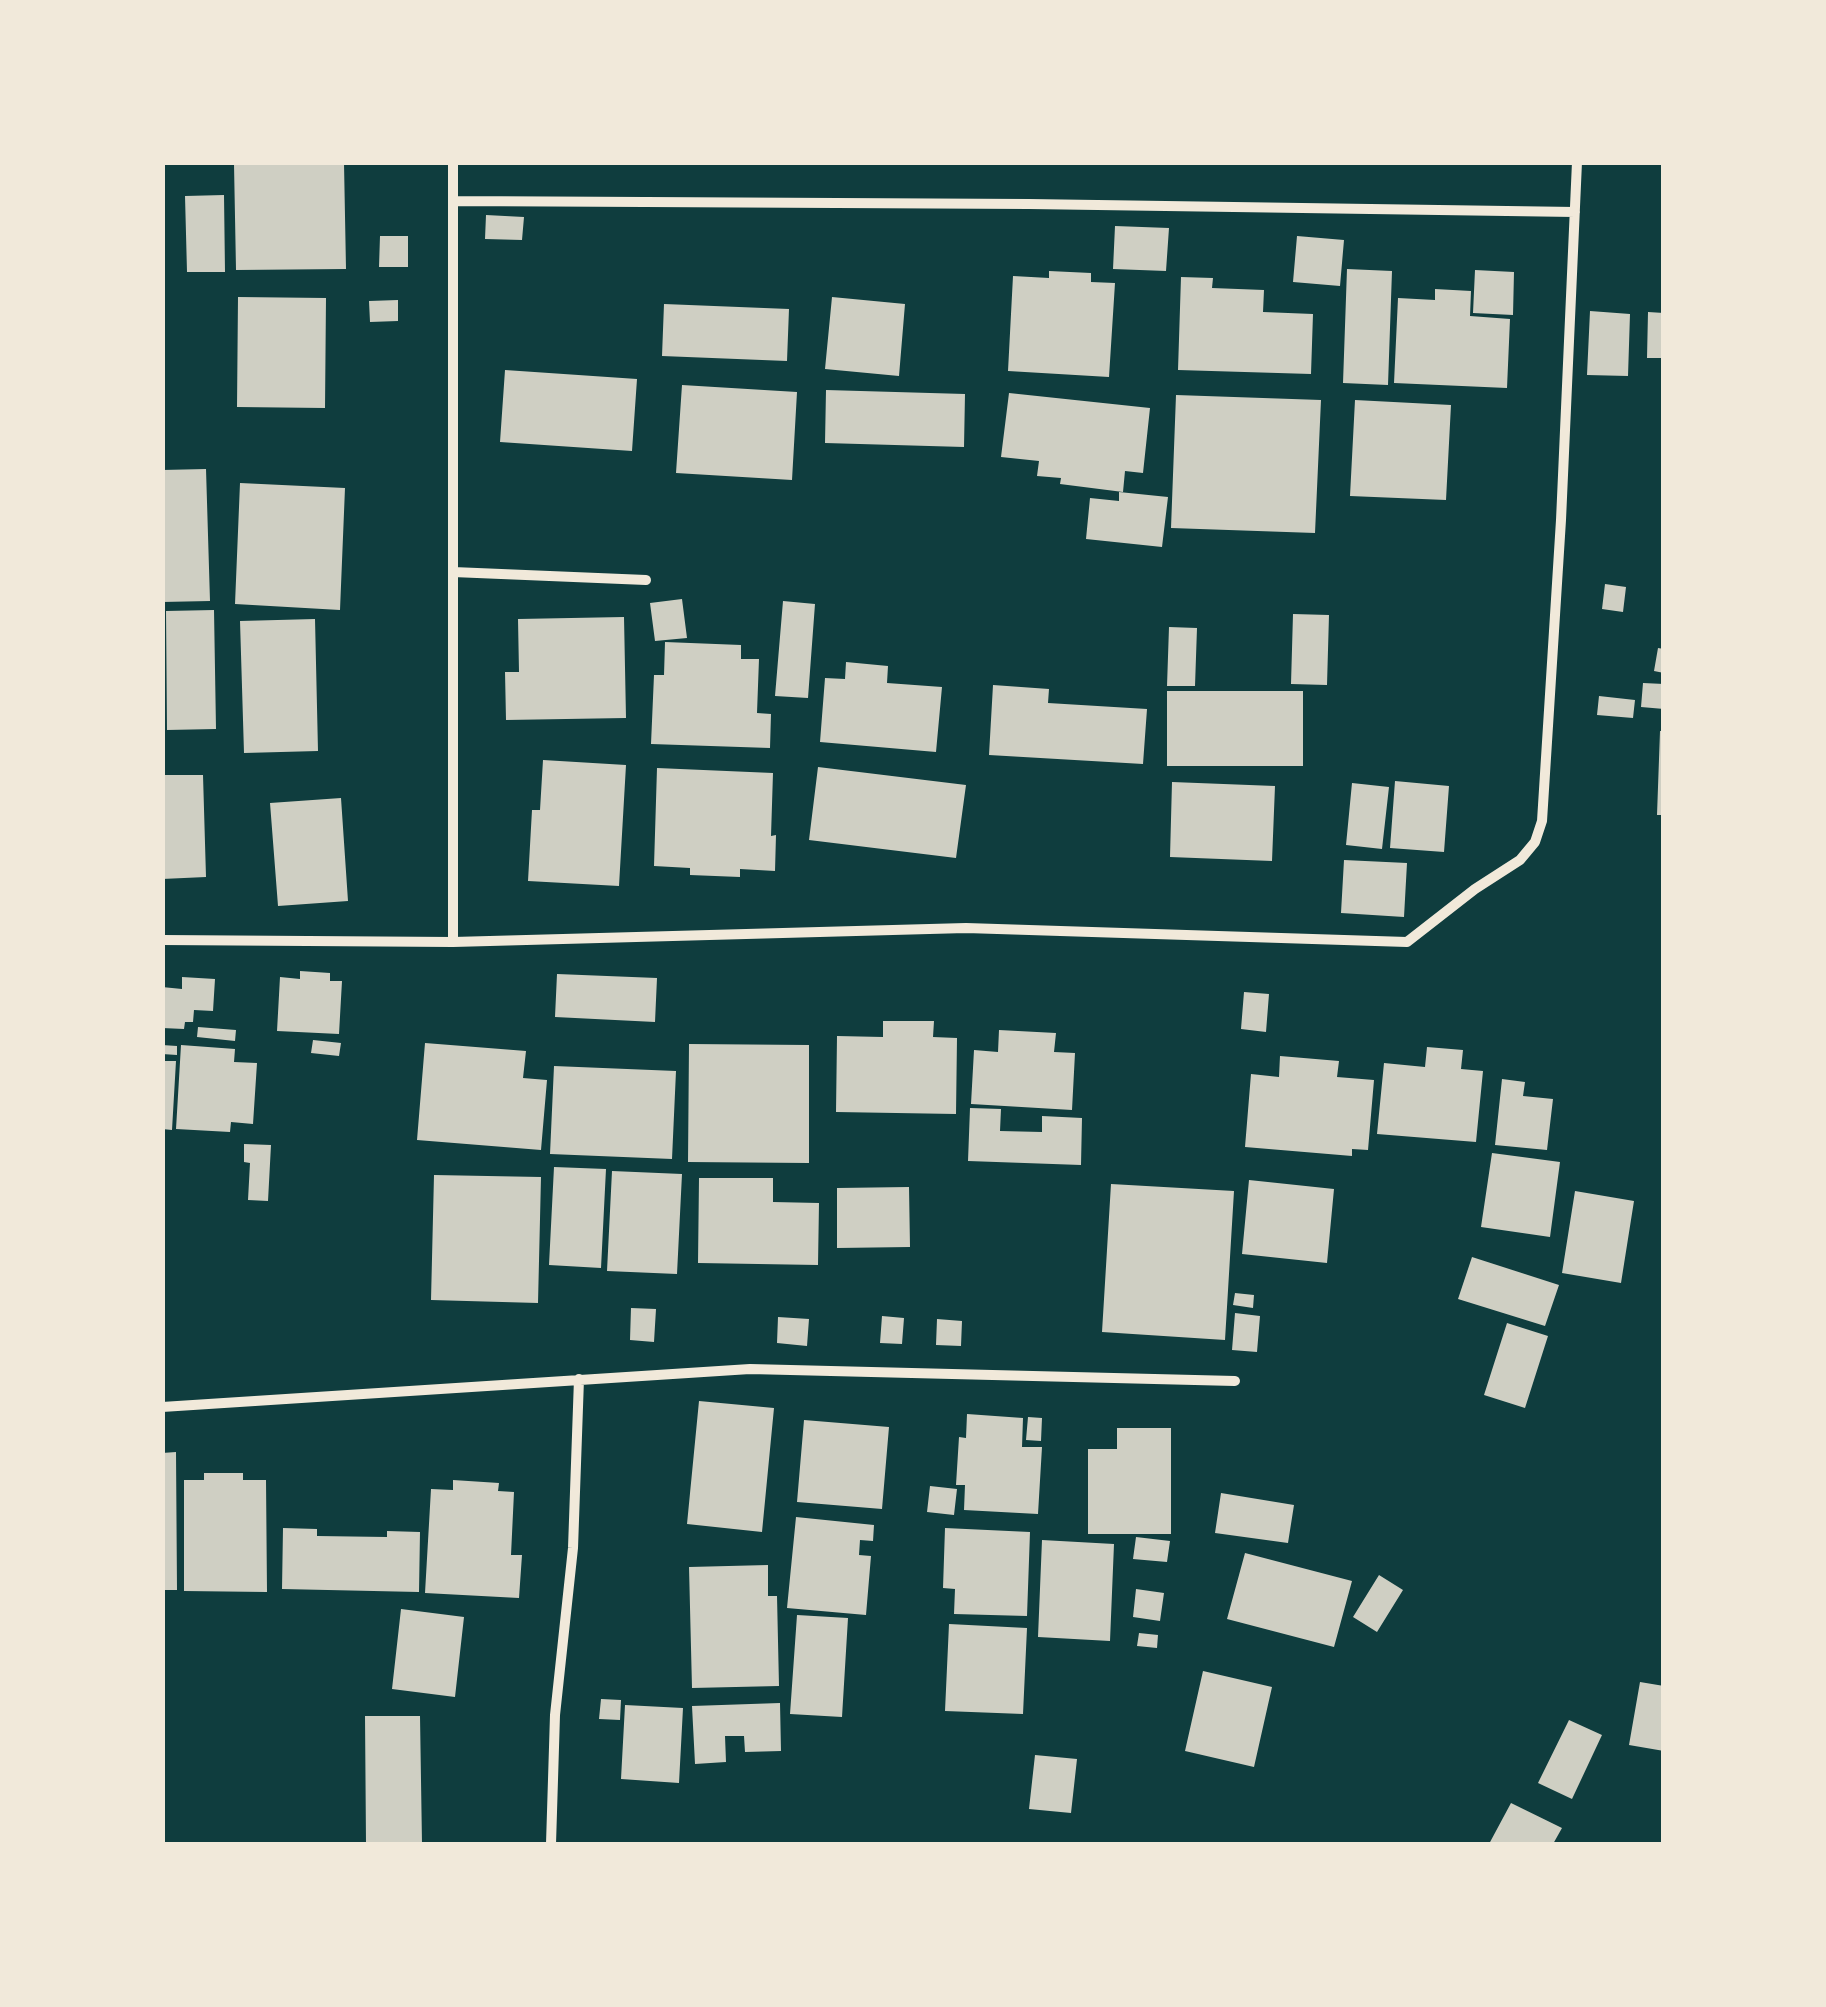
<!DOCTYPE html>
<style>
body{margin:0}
#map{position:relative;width:1826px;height:2007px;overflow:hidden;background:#0f3d3e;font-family:Mulish,sans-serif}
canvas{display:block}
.frame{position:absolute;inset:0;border:165px solid #f1e9da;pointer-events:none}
</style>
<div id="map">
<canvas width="1826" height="2007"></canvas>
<div class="frame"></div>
</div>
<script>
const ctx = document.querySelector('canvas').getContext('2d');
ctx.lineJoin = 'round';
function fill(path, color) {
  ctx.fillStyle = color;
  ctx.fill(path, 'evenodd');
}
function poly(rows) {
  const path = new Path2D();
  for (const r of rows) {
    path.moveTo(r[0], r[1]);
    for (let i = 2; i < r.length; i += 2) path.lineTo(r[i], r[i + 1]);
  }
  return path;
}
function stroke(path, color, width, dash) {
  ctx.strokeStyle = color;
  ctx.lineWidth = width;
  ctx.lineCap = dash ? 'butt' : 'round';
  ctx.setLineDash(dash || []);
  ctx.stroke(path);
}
fill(poly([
 [344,163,346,269,236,270,234,164],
 [224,195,225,272,187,272,185,196],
 [486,215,524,217,522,240,485,239],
 [1115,226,1169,228,1166,271,1113,269],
 [380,236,408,236,408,267,379,267],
 [1297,236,1344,240,1340,286,1293,282],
 [1347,269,1392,271,1388,385,1343,383],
 [1475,270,1514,272,1513,315,1473,313],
 [1049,271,1091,273,1091,282,1115,283,1109,377,1008,371,1013,276,1049,278],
 [1181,277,1213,278,1212,288,1264,290,1263,312,1313,314,1311,374,1178,370],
 [1435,289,1471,291,1470,316,1510,319,1507,388,1394,383,1398,298,1435,300],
 [238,297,326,298,325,408,237,407],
 [832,297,905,304,899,376,825,369],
 [398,300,398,321,370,322,369,301],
 [664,304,789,309,787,361,662,356],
 [1590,311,1630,314,1628,376,1587,375],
 [1648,312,1664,313,1664,358,1647,358],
 [505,370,637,379,632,451,500,442],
 [682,385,797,392,792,480,676,473],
 [826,390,965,394,964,447,825,443],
 [1009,393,1150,408,1143,473,1125,471,1123,492,1060,484,1061,478,1037,476,1039,461,1001,457],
 [1176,395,1321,400,1315,533,1171,528],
 [1355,400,1451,405,1446,500,1350,496],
 [206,469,210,601,162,602,162,470],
 [240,483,345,488,340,610,235,604],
 [1119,492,1168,497,1162,547,1086,539,1090,498,1119,501],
 [1605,584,1626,587,1623,612,1602,609],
 [682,599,687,638,655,641,650,603],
 [783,601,815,604,808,698,775,696],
 [214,610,216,729,167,730,166,611],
 [1293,614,1329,615,1327,685,1291,684],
 [624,617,626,718,506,720,505,672,519,672,518,619],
 [315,619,318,751,244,753,240,621],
 [1169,627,1197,628,1195,686,1167,686],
 [665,642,741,645,741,659,759,659,757,713,771,714,770,748,651,744,654,675,664,675],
 [1658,648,1664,649,1664,673,1654,671],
 [846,662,888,666,887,683,942,687,936,752,820,742,825,678,845,679],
 [1643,683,1664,684,1664,709,1641,707],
 [993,685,1049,689,1048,703,1147,709,1143,764,989,755],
 [1167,691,1303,691,1303,766,1167,766],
 [1599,696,1635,700,1633,718,1597,715],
 [1660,731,1664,731,1664,815,1657,815],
 [543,760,626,765,619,886,528,881,532,810,540,810],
 [818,767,966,785,956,858,809,840],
 [657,768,773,773,771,836,776,835,775,871,740,869,740,877,690,875,690,868,654,866],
 [162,775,203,775,206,877,162,879],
 [1395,781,1449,786,1444,852,1390,848],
 [1172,782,1275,786,1272,861,1170,857],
 [1352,783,1389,787,1382,849,1346,845],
 [341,798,348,901,278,906,270,803],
 [1344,860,1407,863,1404,917,1341,913],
 [300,971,330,973,330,981,342,981,339,1034,277,1031,280,977,300,979],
 [557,974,657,978,655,1022,555,1017],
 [182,977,215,979,213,1011,194,1010,193,1022,185,1022,184,1029,162,1028,162,987,182,989],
 [1244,992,1269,994,1266,1032,1241,1029],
 [883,1021,934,1021,933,1037,957,1038,956,1114,836,1112,837,1036,883,1037],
 [198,1027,236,1030,235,1041,197,1037],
 [999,1030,1056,1033,1054,1052,1075,1053,1072,1110,971,1104,974,1050,998,1052],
 [313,1040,341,1043,339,1056,311,1053],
 [425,1043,526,1051,523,1078,547,1080,541,1150,417,1140],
 [689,1044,809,1045,809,1163,688,1162],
 [162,1045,177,1046,177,1055,162,1054],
 [181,1045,235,1049,234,1062,257,1063,253,1124,231,1122,230,1132,176,1129],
 [1427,1047,1463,1050,1461,1069,1483,1071,1476,1142,1377,1134,1384,1063,1425,1067],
 [1280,1056,1339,1061,1337,1077,1374,1080,1368,1150,1352,1149,1352,1156,1245,1147,1251,1074,1279,1077],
 [162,1061,176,1061,172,1130,162,1129],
 [554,1066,676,1071,672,1159,550,1154],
 [1502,1079,1525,1082,1523,1096,1553,1099,1547,1150,1495,1145],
 [970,1108,1001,1109,1000,1131,1042,1132,1042,1116,1082,1118,1081,1165,968,1161],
 [244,1144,271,1145,268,1201,248,1200,250,1163,244,1162],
 [1492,1153,1560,1162,1550,1237,1481,1227],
 [554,1167,606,1169,601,1268,549,1265],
 [612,1171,682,1174,677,1274,607,1271],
 [434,1175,541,1177,538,1303,431,1300],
 [699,1178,773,1178,773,1202,819,1203,818,1265,698,1263],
 [1249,1180,1334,1189,1327,1263,1242,1254],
 [1111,1184,1234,1191,1225,1340,1102,1332],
 [909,1187,910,1247,837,1248,837,1188],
 [1575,1191,1634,1201,1621,1283,1562,1273],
 [1472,1257,1559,1285,1545,1326,1458,1299],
 [1235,1293,1254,1295,1253,1308,1233,1305],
 [631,1308,656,1309,654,1342,630,1340],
 [1235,1313,1260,1316,1257,1352,1232,1350],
 [882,1316,904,1318,902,1344,880,1343],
 [778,1317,809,1319,807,1346,777,1343],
 [937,1319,962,1321,961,1346,936,1345],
 [1507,1323,1548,1336,1525,1408,1484,1395],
 [699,1401,774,1408,762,1532,687,1524],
 [967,1414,1023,1418,1022,1447,1042,1447,1038,1514,964,1510,965,1485,956,1485,959,1437,966,1438],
 [1028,1417,1042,1418,1041,1441,1026,1440],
 [804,1420,889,1427,882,1509,797,1502],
 [1117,1428,1171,1428,1171,1534,1088,1534,1088,1449,1117,1449],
 [176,1452,177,1590,162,1590,162,1453],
 [204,1473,243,1473,243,1480,266,1480,267,1592,184,1591,184,1480,204,1480],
 [453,1480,499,1483,498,1491,514,1492,511,1555,522,1555,519,1598,425,1593,431,1489,453,1490],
 [930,1486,957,1489,954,1515,927,1512],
 [1221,1493,1294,1505,1288,1543,1215,1533],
 [796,1517,874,1525,873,1541,860,1540,859,1555,871,1556,866,1615,787,1608],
 [283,1528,317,1529,317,1536,387,1537,387,1531,420,1532,419,1592,282,1589],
 [945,1528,1030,1532,1027,1616,954,1614,955,1589,943,1588],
 [1136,1537,1170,1541,1167,1562,1133,1559],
 [1042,1540,1114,1544,1110,1641,1038,1637],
 [1245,1553,1352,1581,1334,1647,1227,1619],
 [768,1565,768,1596,777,1596,779,1686,692,1688,689,1567],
 [1379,1575,1403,1590,1377,1632,1353,1617],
 [1136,1589,1164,1593,1160,1621,1133,1617],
 [401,1609,464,1617,455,1697,392,1689],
 [797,1615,848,1618,842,1717,790,1714],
 [949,1624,1027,1628,1023,1714,945,1711],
 [1139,1633,1158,1635,1157,1648,1137,1646],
 [1203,1671,1272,1687,1254,1767,1185,1751],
 [1640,1682,1664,1686,1664,1751,1629,1745],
 [601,1699,621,1700,620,1720,599,1719],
 [780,1703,781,1751,745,1752,744,1736,725,1736,726,1762,695,1764,692,1706],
 [625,1705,683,1708,679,1783,621,1779],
 [365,1716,420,1716,422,1844,366,1844],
 [1569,1720,1602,1735,1572,1799,1538,1783],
 [1035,1755,1077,1759,1071,1813,1029,1809],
 [1511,1803,1562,1828,1553,1844,1489,1844]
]), '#cfcfc3');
stroke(poly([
 [453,201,1029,204,1575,212],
 [453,572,646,580],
 [162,940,453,942,966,928,1407,942,1475,889,1520,860,1535,842,1542,821,1561,520,1577,162],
 [453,942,453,162],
 [162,1407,750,1369,1235,1381],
 [551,1844,555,1715,573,1548,579,1379]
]), '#f1e9da', 10);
</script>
